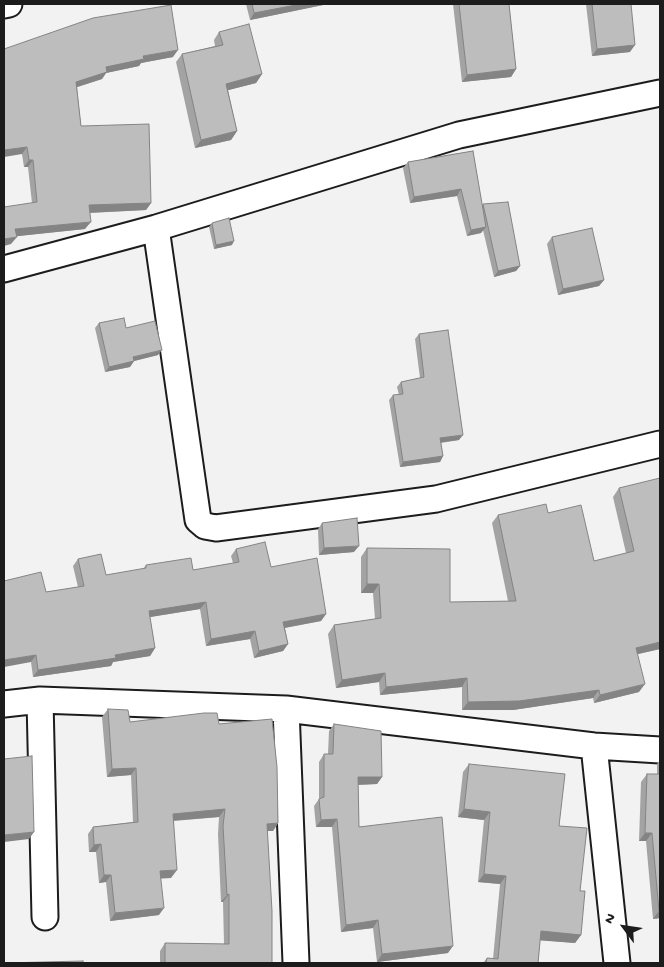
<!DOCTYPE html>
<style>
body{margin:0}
#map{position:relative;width:664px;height:967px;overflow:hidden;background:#f2f2f2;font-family:"Gochi Hand",sans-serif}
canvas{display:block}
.frame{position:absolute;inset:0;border:5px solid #1c1c1c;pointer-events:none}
.north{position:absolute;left:599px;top:902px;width:50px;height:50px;-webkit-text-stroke:4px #fff;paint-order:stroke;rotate:301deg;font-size:14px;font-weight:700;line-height:20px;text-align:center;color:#1c1c1c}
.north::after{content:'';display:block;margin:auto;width:18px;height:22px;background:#1c1c1c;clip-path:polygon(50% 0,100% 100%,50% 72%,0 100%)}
</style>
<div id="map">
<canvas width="664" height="967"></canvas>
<div class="frame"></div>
<div class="north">N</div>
</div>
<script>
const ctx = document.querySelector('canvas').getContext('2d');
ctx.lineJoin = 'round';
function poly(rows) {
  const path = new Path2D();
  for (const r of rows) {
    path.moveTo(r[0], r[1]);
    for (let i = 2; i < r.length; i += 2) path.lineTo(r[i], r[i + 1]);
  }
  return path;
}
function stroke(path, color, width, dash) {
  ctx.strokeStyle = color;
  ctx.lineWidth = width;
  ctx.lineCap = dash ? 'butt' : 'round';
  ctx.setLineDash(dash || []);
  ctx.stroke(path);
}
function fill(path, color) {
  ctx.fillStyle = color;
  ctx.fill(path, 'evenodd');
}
const minor = poly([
 [4,5,9,4],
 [156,228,198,520,205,526,216,528,436,499,660,444],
 [4,269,156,228,459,135,660,93],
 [40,700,45,917],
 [4,704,40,700,286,709,594,746,660,750],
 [286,709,296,963],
 [594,746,617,963]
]);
stroke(minor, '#1c1c1c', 29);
stroke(minor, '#fff', 25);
fill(poly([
 [246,4,328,4,250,20],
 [453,4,509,4,516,69,511,77,462,82],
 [586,4,631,4,630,52,592,56],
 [219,32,262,74,256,83,228,90,237,131,231,140,195,148,176,62,182,54,215,46,214,40],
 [4,49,173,57,141,63,139,66,106,73,102,79,77,87,81,126,151,203,146,210,90,213,85,229,16,236,11,244,32,203,28,167,24,167,22,154],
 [473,151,482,206,483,204,520,266,516,271,494,277,483,230,481,233,467,236,457,196,410,203,403,168,408,162],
 [212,223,232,245,214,249,209,227],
 [552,237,604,280,599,286,558,295,547,244],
 [99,323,126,328,158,355,134,361,130,367,105,372,95,328],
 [419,334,459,440,441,443,443,456,440,462,400,467,389,400,393,395,399,395,397,387,401,382,420,378,415,339],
 [619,488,660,649,637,654,639,692,594,703,593,698,513,710,462,710,462,687,380,695,379,682,336,688,328,634,334,625,375,619,373,593,361,593,361,557,367,548,450,602,508,601,492,523,498,515,548,513,594,561,626,553,613,497],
 [322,523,354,552,319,555,318,529],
 [236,549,271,567,326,614,321,621,285,628,288,644,283,651,254,658,250,639,206,646,200,609,150,617,155,648,150,656,113,662,111,666,33,677,31,662,46,592,78,587,73,566,78,559,106,575,143,569,146,565,193,570,233,563,231,556],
 [108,709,130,722,219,724,278,823,273,831,267,831,272,963,160,963,160,951,165,943,224,944,223,902,221,902,218,834,219,817,174,821,171,878,161,878,159,915,110,921,106,882,99,883,96,852,89,852,88,834,93,827,133,822,131,775,107,777,102,717],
 [334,724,382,777,377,784,358,785,359,827,448,953,377,962,373,928,341,932,332,827,316,827,314,806,319,799,319,762,324,754,328,754,329,731],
 [660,760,660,918,653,919,646,841,639,841,641,782,647,774,657,774,657,764],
 [469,764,559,826,580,891,581,935,575,943,540,940,538,963,483,963,487,958,493,959,500,884,478,882,484,820,458,817,463,772]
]), '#a3a3a3');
fill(poly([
 [301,4,328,4,250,20,254,13],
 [635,45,630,52,592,56,597,49],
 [178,50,173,57,141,63,139,66,106,73,102,79,71,89,76,82,106,67,143,56],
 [516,69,511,77,462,82,467,75],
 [262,74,256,83,221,92,226,84],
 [237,131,231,140,195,148,201,140],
 [27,147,22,154,4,157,4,150],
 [29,160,33,160,28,167,24,167],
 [461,189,457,196,410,203,414,197],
 [151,203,146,210,84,213,89,205],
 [91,222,85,229,10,237,15,229],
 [486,227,481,233,467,236,471,230],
 [17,237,11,244,4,246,4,239],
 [234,241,232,245,214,249,216,245],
 [520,266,516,271,494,277,498,271],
 [604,280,599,286,558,295,563,289],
 [162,350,158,355,134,361,130,367,105,372,109,367,133,357],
 [463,435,459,440,436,443,440,438],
 [443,456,440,462,400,467,403,462],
 [359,546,354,552,319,555,324,548],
 [367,584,379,584,373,593,361,593],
 [206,602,200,609,144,618,149,611],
 [326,614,321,621,278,629,283,622],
 [255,631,250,639,206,646,211,639],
 [660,642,660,649,630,656,636,648],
 [288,644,283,651,254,658,259,651],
 [155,648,150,656,113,662,111,666,33,677,38,670,115,655],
 [36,655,31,662,4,667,4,660],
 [385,673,379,682,336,688,342,680],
 [467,678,462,687,380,695,386,687],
 [645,684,639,692,594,703,600,695],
 [599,690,593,698,513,710,462,710,468,702],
 [136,768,131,775,107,777,112,769],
 [358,777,382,777,377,784,352,785],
 [225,809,219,817,168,821,173,814],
 [464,809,490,812,484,820,458,817],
 [337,819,332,827,316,827,321,820],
 [278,823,273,831,262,831,267,824],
 [34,832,29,839,4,842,4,835],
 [645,833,652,833,646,841,639,841],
 [101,844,96,852,89,852,94,845],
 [177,870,171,878,154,879,160,871],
 [484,874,506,876,500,884,478,882],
 [104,875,111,875,106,882,99,883],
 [229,894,223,902,221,902,227,895],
 [164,908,159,915,110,921,115,913],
 [659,911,660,911,660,918,653,919],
 [378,920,373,928,341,932,346,925],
 [541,931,581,935,575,943,535,940],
 [453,946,448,953,377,962,382,954]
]), '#848484');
const building = poly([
 [252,4,301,4,254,13,252,4],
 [459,4,509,4,516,69,467,75,459,4],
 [592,4,631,4,635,45,597,49,592,4],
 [171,5,178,50,143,56,144,59,106,67,107,72,76,82,81,126,149,124,151,203,89,205,91,222,15,229,17,237,4,239,4,207,37,202,33,160,29,160,27,147,4,150,4,49,93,18,171,5],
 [249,24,262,74,226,84,237,131,201,140,182,54,223,45,219,32,249,24],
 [473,151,486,227,471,230,461,189,414,197,408,162,473,151],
 [508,202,520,266,498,271,483,204,508,202],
 [229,218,234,241,216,245,212,223,229,218],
 [592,228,604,280,563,289,552,237,592,228],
 [124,318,126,328,155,321,162,350,133,357,134,361,109,367,99,323,124,318],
 [448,330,463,435,440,438,443,456,403,462,393,395,403,394,401,382,424,377,419,334,448,330],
 [660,478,660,642,636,648,645,684,600,695,599,690,519,701,468,702,467,678,386,687,385,673,342,680,334,625,381,618,379,584,367,584,367,548,450,549,450,602,516,601,498,515,546,504,548,513,581,505,594,561,634,551,619,488,660,478],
 [357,518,359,546,324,548,322,523,357,518],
 [265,542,271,567,317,558,326,614,283,622,288,644,259,651,255,631,211,639,206,602,149,611,155,648,115,655,116,658,38,670,36,655,4,660,4,581,41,572,46,592,84,586,78,559,101,554,106,575,146,568,146,565,191,558,193,570,239,562,236,549,265,542],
 [108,709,128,710,130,722,204,713,217,713,219,724,272,719,277,767,278,823,267,824,272,911,272,963,165,963,165,943,229,944,229,894,227,895,223,826,225,809,173,814,177,870,160,871,164,908,115,913,111,875,104,875,101,844,94,845,93,827,138,822,136,768,112,769,108,709],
 [334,724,381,731,382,777,358,777,359,827,442,817,453,946,382,954,378,920,346,925,337,819,321,820,319,799,324,797,324,754,333,754,334,724],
 [32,756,34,832,4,835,4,759,32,756],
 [469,764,565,774,559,826,587,828,580,891,585,891,581,935,541,931,538,963,486,963,487,958,498,959,506,876,484,874,490,812,464,809,469,764],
 [647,774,660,774,660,911,659,911,652,833,645,833,647,774],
 [83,961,83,963,4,963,83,961]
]);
fill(building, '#bdbdbd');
stroke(building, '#848484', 1);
</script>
